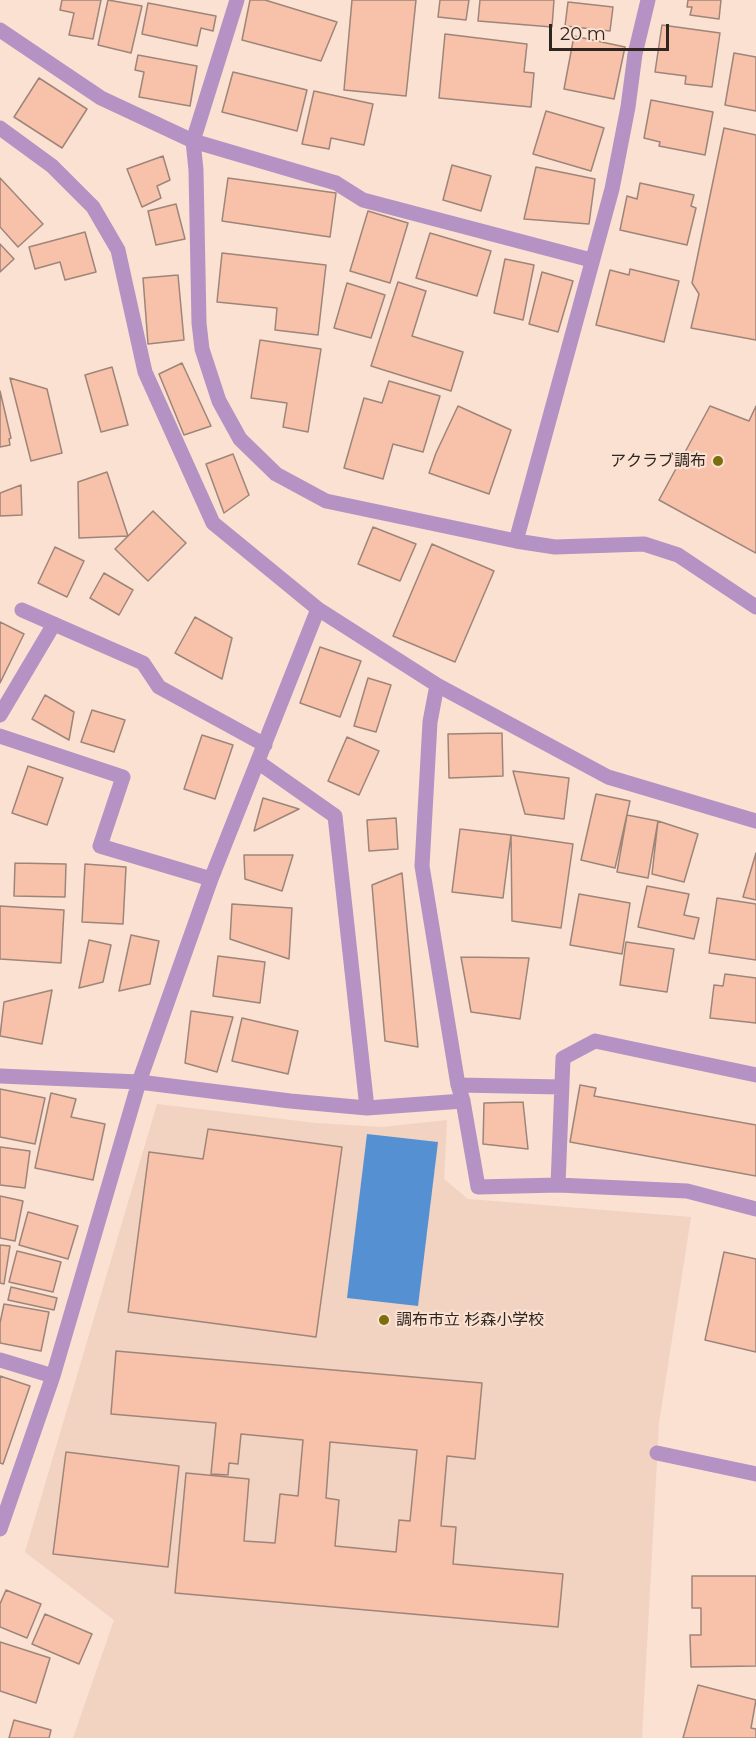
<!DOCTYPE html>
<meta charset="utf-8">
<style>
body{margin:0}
#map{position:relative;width:756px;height:1738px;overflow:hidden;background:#fae1d2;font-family:Montserrat,sans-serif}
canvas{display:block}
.scale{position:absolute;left:549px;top:24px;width:120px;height:27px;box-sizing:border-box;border:3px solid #2f2620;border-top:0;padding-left:8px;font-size:18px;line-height:21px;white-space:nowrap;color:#2f2620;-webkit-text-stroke:4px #fae1d2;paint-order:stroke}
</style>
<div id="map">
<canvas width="756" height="1738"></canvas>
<div class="scale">20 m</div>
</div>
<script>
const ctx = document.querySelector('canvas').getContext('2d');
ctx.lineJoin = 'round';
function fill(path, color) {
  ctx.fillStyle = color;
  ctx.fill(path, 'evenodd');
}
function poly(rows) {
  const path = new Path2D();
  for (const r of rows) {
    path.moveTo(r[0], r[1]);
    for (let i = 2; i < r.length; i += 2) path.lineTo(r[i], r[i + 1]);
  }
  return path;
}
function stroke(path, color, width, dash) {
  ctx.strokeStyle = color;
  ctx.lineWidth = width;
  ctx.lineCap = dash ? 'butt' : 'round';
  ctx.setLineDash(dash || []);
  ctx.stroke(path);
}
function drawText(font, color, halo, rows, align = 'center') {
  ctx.font = font + ' Montserrat,"Noto Sans JP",sans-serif';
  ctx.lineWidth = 4.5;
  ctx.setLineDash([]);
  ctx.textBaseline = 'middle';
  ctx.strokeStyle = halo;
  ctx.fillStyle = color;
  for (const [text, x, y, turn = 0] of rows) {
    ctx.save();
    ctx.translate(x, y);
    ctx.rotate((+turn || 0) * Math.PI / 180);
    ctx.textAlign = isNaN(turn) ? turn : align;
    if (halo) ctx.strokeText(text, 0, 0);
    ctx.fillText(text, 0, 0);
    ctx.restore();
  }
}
fill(poly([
 [157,1104,316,1123,382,1127,447,1120,444,1179,468,1199,691,1217,659,1423,642,1738,73,1738,114,1620,25,1552]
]), '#f2d2c0');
fill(poly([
 [367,1134,438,1142,418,1306,347,1298]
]), '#5490d2');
const building = poly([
 [62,0,101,0,93,39,69,35,74,13,60,10,62,0],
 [108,0,142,6,131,53,98,45,108,0],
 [250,0,265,0,337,22,321,61,242,40,250,0],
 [352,0,416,0,406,96,344,90,352,0],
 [440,0,469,0,466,20,438,17,440,0],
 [480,0,554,0,552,27,478,21,480,0],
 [688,0,721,0,719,19,690,15,692,7,687,7,688,0],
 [568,2,613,7,610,31,565,26,568,2],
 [148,3,216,16,213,31,201,28,197,46,142,34,148,3],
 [662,25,720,33,712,87,685,84,686,76,655,72,662,25],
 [445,34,527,44,524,72,534,73,531,107,439,98,445,34],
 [574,36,625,47,614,99,564,89,574,36],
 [734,53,756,57,756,111,725,105,734,53],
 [138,55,197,66,190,106,139,97,144,72,135,70,138,55],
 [233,72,307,90,297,131,222,112,233,72],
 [39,78,87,109,62,148,14,117,39,78],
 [314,91,373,104,364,145,331,138,329,149,302,144,314,91],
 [651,100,713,112,705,155,659,146,660,142,644,138,651,100],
 [546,111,604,128,591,171,533,154,546,111],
 [724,128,756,135,756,340,691,328,699,294,692,283,724,128],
 [163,156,170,180,157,186,161,198,142,207,127,169,163,156],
 [452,165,491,176,481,211,443,200,452,165],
 [536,167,595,179,589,224,524,219,536,167],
 [0,178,43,224,18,247,0,227,0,178],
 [228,178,336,193,330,237,222,221,228,178],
 [640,183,694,195,691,206,696,208,687,245,620,230,627,196,637,199,640,183],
 [176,204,185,239,156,245,148,211,176,204],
 [368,211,408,223,390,283,350,271,368,211],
 [85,232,96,272,65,280,60,262,35,269,29,247,85,232],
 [430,233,491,251,477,296,416,278,430,233],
 [0,244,14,259,0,272,0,244],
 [222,253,326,265,318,335,275,330,277,308,217,302,222,253],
 [505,259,534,265,523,320,494,313,505,259],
 [630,269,679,281,664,342,596,325,610,270,629,275,630,269],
 [542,272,573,281,558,332,529,324,542,272],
 [178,275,184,340,148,344,143,278,178,275],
 [398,282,426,291,412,336,463,352,451,391,371,366,398,282],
 [347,283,385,295,371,338,334,328,347,283],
 [260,340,321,349,308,432,283,427,287,403,251,398,260,340],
 [182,363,211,426,184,435,159,374,182,363],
 [112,367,128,425,101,432,85,375,112,367],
 [10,378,47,389,62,453,31,461,10,378],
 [389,381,440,396,423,452,393,444,383,479,344,468,364,398,382,403,389,381],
 [0,391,11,438,9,439,10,445,0,447,0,391],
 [458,406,511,430,489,494,429,473,436,453,458,406],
 [710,406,749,421,756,406,756,553,659,500,710,406],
 [233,454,249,495,224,513,206,464,233,454],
 [107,472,128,536,79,538,78,482,107,472],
 [21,485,22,515,0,516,0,493,21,485],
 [153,511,186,543,148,581,115,549,153,511],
 [373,527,416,544,400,581,358,564,373,527],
 [432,544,494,571,455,662,393,636,432,544],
 [55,547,84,561,67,597,38,583,55,547],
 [104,573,133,590,119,615,90,598,104,573],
 [195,617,232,638,222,679,175,653,195,617],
 [0,622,24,634,0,683,0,622],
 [320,647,361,661,340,717,300,703,320,647],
 [368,678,391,685,376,732,354,726,368,678],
 [45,695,74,712,69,740,32,719,45,695],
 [92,710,125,720,114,752,81,742,92,710],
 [502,733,503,776,449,778,448,734,502,733],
 [202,735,233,745,215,799,184,789,202,735],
 [347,737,379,751,359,795,328,781,347,737],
 [28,766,63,778,47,825,12,813,28,766],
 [513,771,569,778,564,819,525,814,513,771],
 [596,794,630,801,615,868,581,860,596,794],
 [263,798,299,809,254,831,263,798],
 [627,815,658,821,648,878,617,872,627,815],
 [396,818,398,849,369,851,367,820,396,818],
 [658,821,698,834,684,882,652,874,658,821],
 [460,829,511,835,503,898,452,892,460,829],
 [511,835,573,844,561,928,512,921,511,835],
 [756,853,756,900,743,897,756,853],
 [244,855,293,855,282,891,245,879,244,855],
 [15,863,66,864,65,897,14,896,15,863],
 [85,864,126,867,123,924,82,922,85,864],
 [402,873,418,1047,385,1041,372,885,402,873],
 [647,886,689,894,684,915,699,918,694,939,638,927,647,886],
 [579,894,630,903,622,954,570,945,579,894],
 [717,898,756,904,756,960,709,953,717,898],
 [232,904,292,908,289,959,230,939,232,904],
 [0,906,64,910,61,963,0,959,0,906],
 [131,935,159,941,150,984,119,991,131,935],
 [89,940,111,945,103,982,79,988,89,940],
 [626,942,674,949,667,992,620,985,626,942],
 [218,956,265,962,260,1003,213,996,218,956],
 [461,957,529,958,520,1019,471,1012,461,957],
 [725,974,756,978,756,1023,710,1018,714,985,723,986,725,974],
 [52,990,42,1044,0,1036,4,1002,52,990],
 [191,1011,233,1017,217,1072,185,1063,191,1011],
 [242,1018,298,1031,288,1074,232,1061,242,1018],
 [580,1085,596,1088,594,1096,756,1125,756,1176,570,1142,580,1085],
 [0,1089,45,1098,35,1144,0,1137,0,1089],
 [51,1093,76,1099,71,1117,105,1124,93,1180,35,1168,51,1093],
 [523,1102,528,1149,483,1144,484,1103,523,1102],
 [208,1129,342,1147,316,1337,128,1312,149,1152,203,1159,208,1129],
 [0,1147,30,1151,25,1188,0,1185,0,1147],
 [0,1196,23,1201,15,1241,0,1238,0,1196],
 [28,1212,78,1226,68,1259,19,1245,28,1212],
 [0,1245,10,1246,4,1284,0,1283,0,1245],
 [17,1251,61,1262,53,1292,9,1282,17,1251],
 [724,1252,756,1259,756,1352,705,1340,724,1252],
 [11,1287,57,1298,54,1310,8,1300,11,1287],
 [4,1304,49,1312,41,1351,0,1343,0,1323,4,1304],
 [116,1351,482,1383,475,1459,447,1456,441,1526,456,1527,453,1564,563,1574,558,1627,175,1593,186,1473,249,1479,244,1541,275,1543,280,1494,298,1496,303,1440,241,1434,238,1464,229,1463,228,1475,211,1474,216,1423,111,1414,116,1351],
 [330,1442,417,1450,410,1521,399,1520,396,1552,335,1546,339,1500,326,1498,330,1442],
 [0,1376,30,1386,3,1464,0,1463,0,1376],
 [66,1452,179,1466,168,1567,53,1554,66,1452],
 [692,1576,756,1576,756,1666,691,1667,690,1635,701,1635,701,1608,692,1608,692,1576],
 [6,1590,41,1604,27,1638,0,1627,0,1604,6,1590],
 [45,1614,92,1634,79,1664,32,1644,45,1614],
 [0,1642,50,1658,36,1703,0,1691,0,1642],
 [698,1685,756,1700,751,1728,756,1729,756,1738,683,1738,698,1685],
 [14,1720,51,1730,49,1738,9,1738,14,1720]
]);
fill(building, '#f8c1a9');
stroke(building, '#9e857a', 1.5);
stroke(poly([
 [237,0,193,141,196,170,199,323,202,349,219,401,240,439,276,474,326,501,516,541,555,547,644,544,678,555,756,607],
 [0,30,101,98,193,141,336,183,363,200,591,260],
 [0,128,52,166,93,207,118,250,145,372,213,523,318,609,437,685,608,777,756,821],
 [516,541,612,189,628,107,635,54,648,0],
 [22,610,143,663,159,687,265,745],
 [437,685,430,722,422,866,458,1085,463,1101,478,1187,558,1185,687,1191,756,1209],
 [0,715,54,624],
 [0,736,123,777,100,846,211,879],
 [258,762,335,816,367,1108],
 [0,1076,139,1082,290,1101,367,1108,463,1101],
 [458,1085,561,1087],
 [558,1185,563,1058,595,1041,756,1075],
 [0,1360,53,1376],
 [657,1453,756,1474],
 [0,1529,53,1376,139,1082,211,879,318,609]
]), '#b492c3', 15);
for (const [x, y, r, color] of [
 [718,461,6,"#7b6f0c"],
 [384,1320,6,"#7b6f0c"]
]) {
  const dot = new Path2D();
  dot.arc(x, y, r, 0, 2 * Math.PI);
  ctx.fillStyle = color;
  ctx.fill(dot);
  stroke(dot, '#fae1d2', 2);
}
drawText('16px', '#2f2620', '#fae1d2', [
 ["アクラブ調布",706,461],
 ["調布市立 杉森小学校",396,1320,"left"]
], 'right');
</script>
